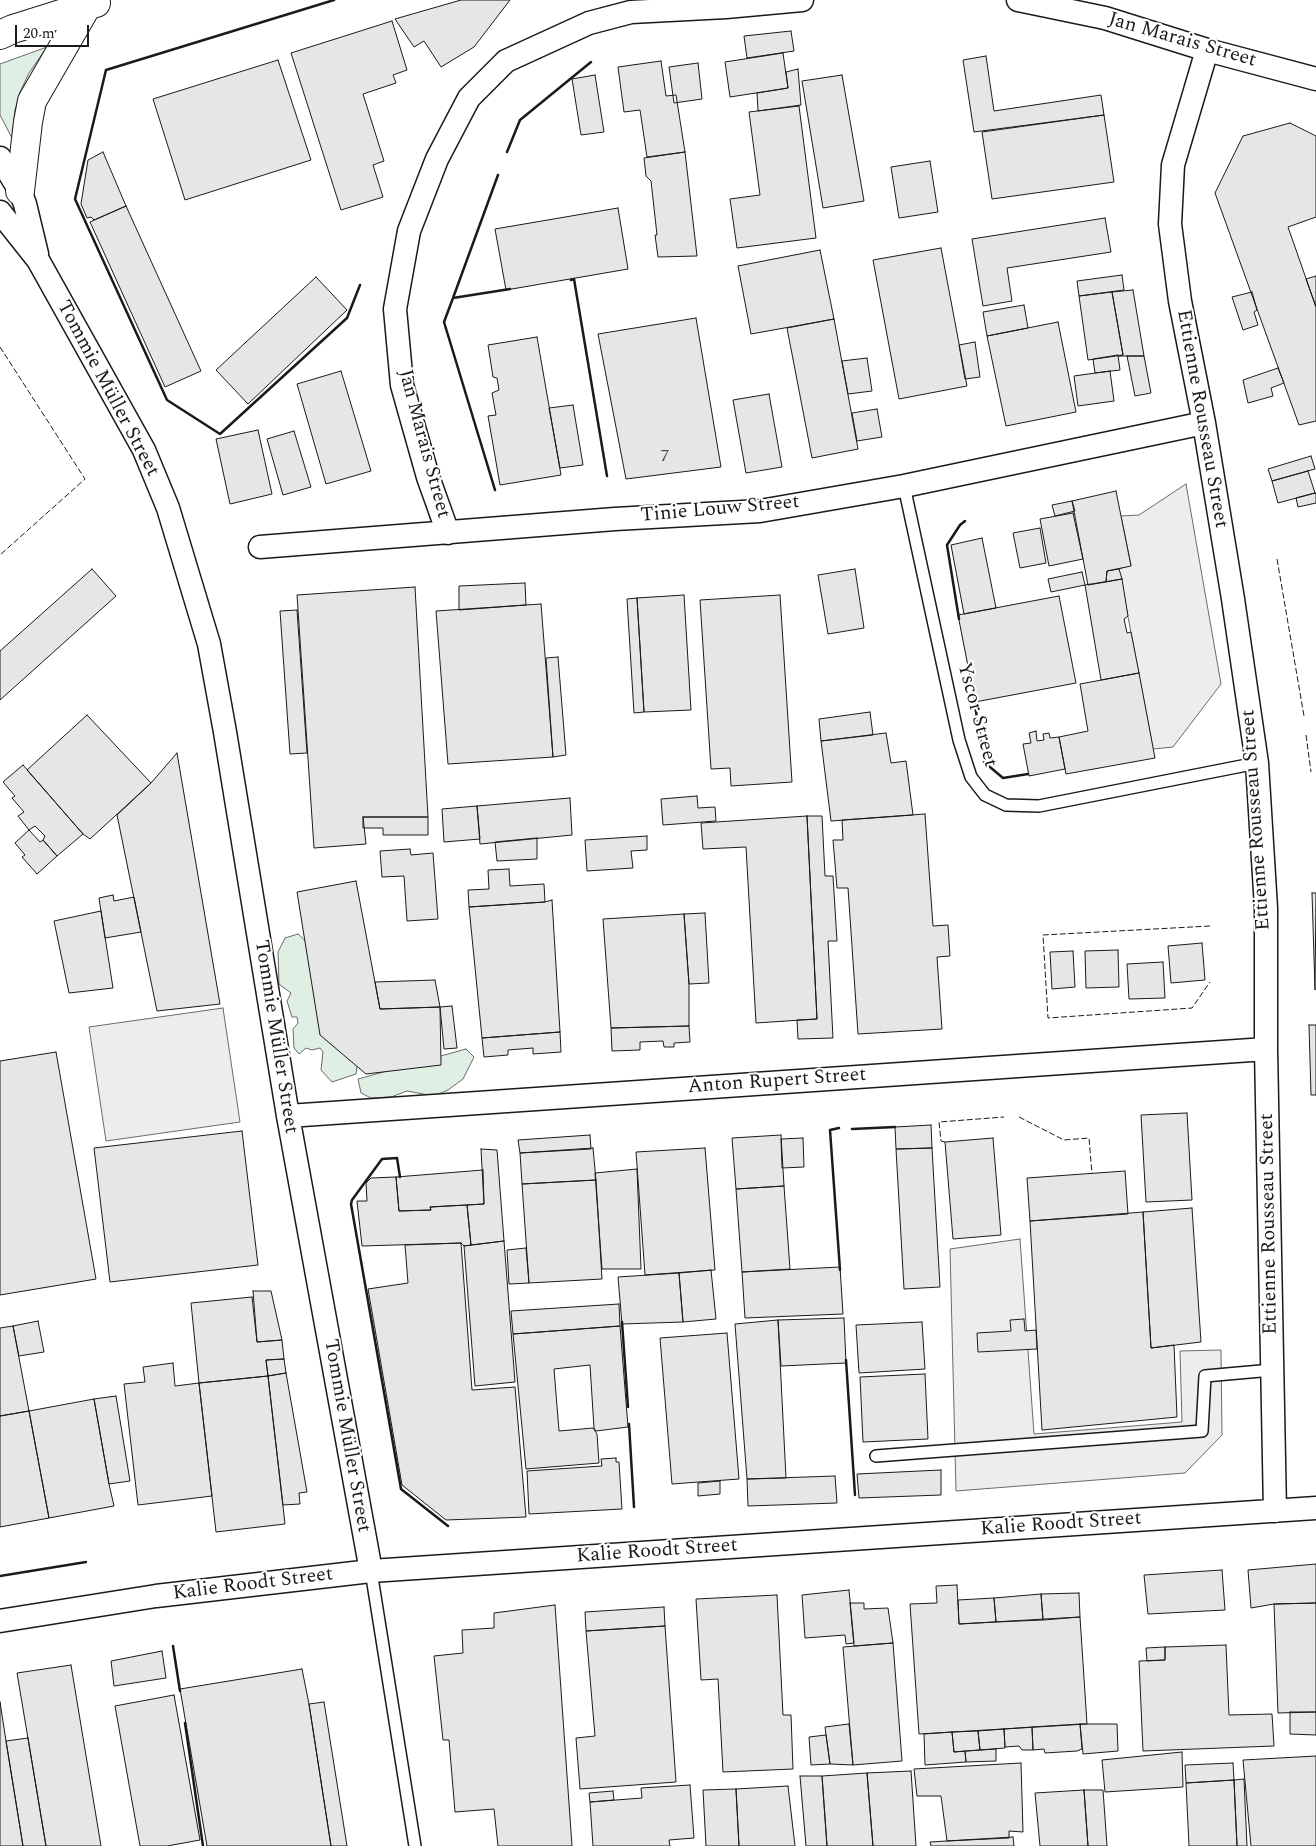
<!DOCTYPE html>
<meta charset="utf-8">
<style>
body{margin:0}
#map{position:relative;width:1316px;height:1846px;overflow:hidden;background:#fff;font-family:Spectral,serif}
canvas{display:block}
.scale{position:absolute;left:15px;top:25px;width:74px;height:22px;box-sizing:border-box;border:2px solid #1a1a1a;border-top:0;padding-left:6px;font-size:15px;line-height:18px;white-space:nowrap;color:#1a1a1a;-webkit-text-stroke:4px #fff;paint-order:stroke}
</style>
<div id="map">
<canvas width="1316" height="1846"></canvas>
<div class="scale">20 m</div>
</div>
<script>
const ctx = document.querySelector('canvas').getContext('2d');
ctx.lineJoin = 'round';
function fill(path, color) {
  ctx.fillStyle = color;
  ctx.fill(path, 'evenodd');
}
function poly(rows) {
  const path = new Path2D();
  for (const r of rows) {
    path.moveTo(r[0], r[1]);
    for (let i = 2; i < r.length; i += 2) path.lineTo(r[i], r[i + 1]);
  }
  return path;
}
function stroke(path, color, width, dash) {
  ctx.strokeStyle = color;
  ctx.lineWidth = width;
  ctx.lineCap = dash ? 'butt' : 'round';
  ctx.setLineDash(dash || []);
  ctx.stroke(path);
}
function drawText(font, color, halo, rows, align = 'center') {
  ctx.font = font + ' Spectral,serif';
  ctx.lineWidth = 4;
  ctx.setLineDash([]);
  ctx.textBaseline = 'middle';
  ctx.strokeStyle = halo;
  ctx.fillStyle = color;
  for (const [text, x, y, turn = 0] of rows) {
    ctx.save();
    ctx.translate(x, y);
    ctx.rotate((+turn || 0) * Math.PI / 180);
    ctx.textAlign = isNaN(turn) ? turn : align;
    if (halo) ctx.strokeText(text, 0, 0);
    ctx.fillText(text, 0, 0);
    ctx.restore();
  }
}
const green = poly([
 [47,47,29,73,20,92,15,110,12,138,0,115,0,64,47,47],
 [298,934,314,949,357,1066,356,1074,332,1082,321,1070,323,1052,320,1048,312,1050,306,1048,299,1054,294,1048,293,1029,298,1023,297,1017,292,1017,287,1001,291,993,279,984,278,952,285,938,298,934],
 [466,1049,474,1057,463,1079,448,1090,434,1096,407,1091,391,1097,371,1098,361,1093,358,1079,466,1049]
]);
fill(green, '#e0efe3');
stroke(green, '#6a6a6a', 1);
const parking = poly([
 [1186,484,1221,684,1173,747,1153,749,1119,569,1131,565,1121,516,1139,515,1186,484],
 [223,1008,240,1122,106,1141,89,1027,223,1008],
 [1020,1239,1034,1434,1182,1422,1180,1351,1221,1350,1222,1435,1185,1473,956,1491,950,1249,1020,1239]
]);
fill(parking, '#ededed');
stroke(parking, '#6a6a6a', 1);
const building = poly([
 [461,0,510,0,474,47,441,67,424,41,414,47,395,19,461,0],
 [392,21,407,70,393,75,396,83,363,94,384,161,373,165,383,197,341,210,291,53,392,21],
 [791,31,794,51,747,58,744,36,791,31],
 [783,53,788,88,730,97,725,62,783,53],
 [986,56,994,111,1101,95,1104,115,974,132,963,60,986,56],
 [278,60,311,160,185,200,153,99,278,60],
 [661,61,666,96,676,95,685,152,647,157,640,110,624,112,618,67,661,61],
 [698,63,702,99,674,103,669,67,698,63],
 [798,69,801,105,758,111,757,93,788,88,786,72,798,69],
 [595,75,604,132,581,135,572,79,595,75],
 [842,75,864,201,823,208,802,81,842,75],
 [799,106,816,238,737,248,730,199,760,195,749,112,799,106],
 [1104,115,1114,182,992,199,982,132,1104,115],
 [1290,123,1316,136,1316,217,1288,227,1316,307,1316,421,1299,425,1215,193,1243,136,1290,123],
 [103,152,126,206,94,220,91,217,87,218,81,204,88,160,103,152],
 [685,152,697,256,658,257,655,235,657,235,651,181,646,176,644,158,685,152],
 [930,161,938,212,899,218,891,167,930,161],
 [126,206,201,371,165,387,90,222,126,206],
 [618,208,628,269,506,290,495,229,618,208],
 [1105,218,1111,252,1007,268,1012,301,983,306,972,239,1105,218],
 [941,248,967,386,899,399,873,260,941,248],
 [820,250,834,319,751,334,738,266,820,250],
 [1122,275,1124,290,1079,296,1077,281,1122,275],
 [1316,276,1316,307,1306,279,1316,276],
 [316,277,347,310,248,404,216,370,316,277],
 [1133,290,1144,356,1119,356,1123,355,1112,292,1133,290],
 [1112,292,1123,355,1088,360,1079,296,1112,292],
 [1252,292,1257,310,1254,312,1258,325,1243,330,1232,297,1252,292],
 [1024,305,1028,328,987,336,983,312,1024,305],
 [696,318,721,467,626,479,598,334,696,318],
 [834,319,858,449,812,458,787,328,834,319],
 [1058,322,1076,412,1006,426,987,336,1058,322],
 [537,337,561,475,500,485,488,416,496,415,492,393,499,390,497,378,493,377,488,345,537,337],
 [975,342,980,377,965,379,959,345,975,342],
 [1118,355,1120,370,1095,373,1093,359,1118,355],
 [1127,356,1144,356,1151,393,1135,396,1127,356],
 [867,358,872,391,848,394,842,361,867,358],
 [1278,368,1284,383,1271,388,1273,396,1248,403,1243,380,1278,368],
 [341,371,371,471,326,484,297,384,341,371],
 [1110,371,1114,401,1078,406,1074,376,1110,371],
 [769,394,782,467,746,473,733,400,769,394],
 [573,405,583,465,560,468,549,408,573,405],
 [877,409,882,437,857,441,852,413,877,409],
 [258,430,272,494,230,504,216,439,258,430],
 [294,431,311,487,283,495,267,439,294,431],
 [1311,456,1315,469,1272,481,1268,469,1311,456],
 [1308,471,1315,493,1278,503,1272,481,1308,471],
 [1116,491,1131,566,1107,571,1106,582,1088,585,1072,501,1116,491],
 [1315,493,1316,493,1316,503,1298,507,1296,498,1315,493],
 [1072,501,1075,511,1055,516,1052,505,1072,501],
 [1073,513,1083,559,1049,566,1040,519,1073,513],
 [1040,528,1046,563,1020,568,1013,533,1040,528],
 [982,538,996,608,964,614,951,545,982,538],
 [92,569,116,596,0,700,0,651,92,569],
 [855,569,864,628,828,634,818,575,855,569],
 [1119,569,1122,579,1106,582,1107,571,1119,569],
 [1082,572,1085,585,1051,592,1048,579,1082,572],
 [1122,579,1128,616,1124,619,1127,633,1131,632,1139,673,1101,680,1085,585,1122,579],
 [525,583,526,605,459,610,459,586,525,583],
 [415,587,428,817,363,817,366,844,314,848,297,595,415,587],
 [684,595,691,710,644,712,637,598,684,595],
 [780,595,792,782,731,786,730,768,711,769,700,600,780,595],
 [1059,596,1076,683,975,702,958,615,1059,596],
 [637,598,644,712,634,713,627,599,637,598],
 [541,604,553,757,448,764,436,611,541,604],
 [297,610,307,753,290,754,280,611,297,610],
 [558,657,566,755,553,757,546,658,558,657],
 [1139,673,1155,758,1066,774,1059,737,1088,731,1080,684,1139,673],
 [870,712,873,735,821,741,819,719,870,712],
 [87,715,151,783,90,839,83,834,27,770,87,715],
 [1036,731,1037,741,1044,740,1043,734,1049,733,1050,738,1059,737,1065,769,1029,776,1023,744,1031,743,1029,733,1036,731],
 [886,733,891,763,906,761,913,815,831,821,821,741,886,733],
 [177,753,220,1004,157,1011,117,815,151,783,177,753],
 [23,765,83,834,57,856,43,840,45,836,35,826,29,830,18,816,24,812,12,798,15,796,3,782,23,765],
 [697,796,698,808,715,807,716,821,663,825,661,799,697,796],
 [570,798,572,835,480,844,477,806,570,798],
 [477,806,480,839,444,842,442,809,477,806],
 [925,814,933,926,948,925,950,956,937,957,942,1029,858,1034,848,888,837,888,833,840,843,840,842,820,925,814],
 [807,816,817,1019,756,1023,746,847,703,849,701,823,807,816],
 [807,816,822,816,825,876,833,876,837,941,828,941,833,1038,798,1039,797,1020,817,1019,807,816],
 [363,817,428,817,428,835,383,835,383,828,363,828,363,817],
 [29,830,40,842,43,840,57,856,37,874,22,857,25,855,15,843,29,830],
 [647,836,647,850,631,851,633,868,587,871,585,840,647,836],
 [537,838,537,859,497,861,495,842,537,838],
 [410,849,411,855,433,853,438,919,407,921,404,876,382,877,380,851,410,849],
 [509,869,510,886,544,884,545,902,469,907,468,890,489,889,488,870,509,869],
 [356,881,380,1009,440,1007,441,1065,366,1074,320,1035,297,892,356,881],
 [1312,893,1316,893,1315,990,1312,893],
 [113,895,114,901,134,897,141,932,105,938,99,898,113,895],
 [552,900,560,1032,482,1038,469,907,545,902,552,900],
 [101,911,113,988,69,993,54,921,101,911],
 [705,913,709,983,689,984,684,914,705,913],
 [684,914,689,984,689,1026,611,1028,603,919,684,914],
 [1202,943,1205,980,1171,983,1168,946,1202,943],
 [1118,950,1119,987,1086,988,1085,951,1118,950],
 [1073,951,1075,987,1052,989,1050,952,1073,951],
 [1163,962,1165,998,1129,999,1127,964,1163,962],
 [435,980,440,1007,380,1009,375,982,435,980],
 [452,1006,457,1048,444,1049,440,1007,452,1006],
 [1309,1025,1316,1025,1316,1095,1311,1095,1309,1025],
 [689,1026,690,1042,674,1043,674,1047,664,1047,663,1041,640,1042,640,1050,612,1051,611,1028,689,1026],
 [560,1032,561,1052,533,1054,533,1048,508,1050,508,1055,484,1057,482,1038,560,1032],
 [56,1052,96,1279,0,1295,0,1061,56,1052],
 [1187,1113,1192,1200,1146,1202,1141,1115,1187,1113],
 [931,1125,932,1148,896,1149,895,1127,931,1125],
 [242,1131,258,1265,110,1282,94,1148,242,1131],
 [590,1135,591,1149,520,1153,518,1140,590,1135],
 [781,1135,784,1186,736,1189,732,1138,781,1135],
 [803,1138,804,1167,782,1168,781,1139,803,1138],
 [993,1138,1001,1235,953,1239,945,1142,993,1138],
 [593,1148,596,1180,522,1184,520,1153,593,1148],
 [705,1148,715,1270,645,1275,636,1152,705,1148],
 [932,1148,940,1287,904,1289,896,1149,932,1148],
 [481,1149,497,1150,504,1241,471,1245,467,1205,484,1204,481,1149],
 [637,1169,641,1269,602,1269,595,1173,637,1169],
 [483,1170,484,1204,430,1207,431,1210,399,1211,396,1177,483,1170],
 [1125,1171,1128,1214,1030,1221,1027,1178,1125,1171],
 [396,1177,399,1211,431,1210,430,1207,467,1205,471,1245,464,1246,461,1243,362,1246,357,1201,367,1201,366,1183,371,1178,396,1177],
 [596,1180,602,1279,529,1283,522,1184,596,1180],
 [784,1186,790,1269,742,1272,736,1189,784,1186],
 [1192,1208,1201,1342,1151,1348,1143,1212,1192,1208],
 [1143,1212,1151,1348,1174,1345,1177,1417,1042,1430,1030,1221,1143,1212],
 [504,1241,515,1382,475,1386,464,1246,504,1241],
 [461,1243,472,1390,515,1387,526,1517,446,1520,402,1485,368,1289,408,1283,405,1245,461,1243],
 [526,1248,529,1283,509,1284,507,1250,526,1248],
 [840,1267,843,1314,745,1318,742,1272,840,1267],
 [711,1270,716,1319,683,1322,679,1273,711,1270],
 [679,1273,683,1322,622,1324,618,1277,679,1273],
 [253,1291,271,1291,282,1340,257,1342,253,1291],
 [252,1297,257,1342,282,1340,284,1359,266,1360,268,1376,199,1383,191,1303,252,1297],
 [619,1304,620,1326,513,1334,511,1311,619,1304],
 [844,1318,846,1363,781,1366,778,1320,844,1318],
 [1024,1319,1025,1331,1036,1330,1037,1349,978,1352,977,1333,1011,1331,1010,1320,1024,1319],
 [778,1320,786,1478,747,1479,735,1324,778,1320],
 [38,1321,44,1352,19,1356,13,1326,38,1321],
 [922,1322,925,1369,859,1373,856,1325,922,1322],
 [13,1326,29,1411,0,1416,0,1328,13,1326],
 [620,1326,628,1427,596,1431,594,1428,590,1365,554,1369,559,1431,593,1428,597,1434,599,1463,526,1469,513,1334,620,1326],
 [727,1333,739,1479,672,1484,660,1338,727,1333],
 [284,1359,286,1373,268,1376,266,1360,284,1359],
 [173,1363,175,1386,199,1383,212,1496,138,1505,124,1384,145,1382,143,1367,173,1363],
 [286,1373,307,1492,299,1493,300,1504,283,1505,268,1376,286,1373],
 [925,1374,928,1439,863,1442,860,1377,925,1374],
 [268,1376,285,1524,216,1532,199,1383,268,1376],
 [116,1396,130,1481,109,1484,94,1399,116,1396],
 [94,1399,109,1484,114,1506,49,1518,29,1411,94,1399],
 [29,1411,49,1518,0,1527,0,1416,29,1411],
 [616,1458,616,1462,619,1462,622,1509,529,1514,527,1471,602,1466,601,1459,616,1458],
 [941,1470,941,1495,859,1498,857,1474,941,1470],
 [835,1476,837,1503,748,1506,747,1479,835,1476],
 [720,1481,720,1494,698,1496,698,1483,720,1481],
 [1316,1564,1316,1603,1274,1604,1251,1608,1248,1570,1316,1564],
 [1222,1570,1225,1610,1148,1614,1144,1575,1222,1570],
 [957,1585,959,1624,1080,1617,1087,1724,919,1734,910,1604,937,1603,936,1586,957,1585],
 [849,1590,854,1643,846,1644,845,1635,805,1638,802,1595,849,1590],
 [1079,1593,1080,1617,1043,1620,1041,1594,1079,1593],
 [1041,1594,1043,1620,996,1622,994,1598,1041,1594],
 [777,1595,783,1715,791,1715,793,1769,723,1772,718,1679,701,1680,696,1599,777,1595],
 [994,1598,996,1622,959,1624,958,1600,994,1598],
 [850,1603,864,1603,864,1609,888,1608,893,1643,854,1646,850,1603],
 [1316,1603,1316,1712,1278,1713,1274,1604,1316,1603],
 [555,1605,572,1846,498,1846,494,1809,455,1812,449,1740,443,1740,434,1656,463,1653,462,1630,494,1628,494,1613,555,1605],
 [664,1607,665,1626,586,1631,585,1612,664,1607],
 [665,1626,676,1782,580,1789,576,1738,595,1736,586,1631,665,1626],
 [893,1643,902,1761,853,1765,843,1647,893,1643],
 [1226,1645,1229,1715,1272,1714,1274,1746,1143,1751,1139,1661,1165,1660,1165,1647,1226,1645],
 [1165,1647,1165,1660,1147,1661,1146,1648,1165,1647],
 [162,1651,166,1678,114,1686,111,1661,162,1651],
 [71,1665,101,1846,46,1846,17,1673,71,1665],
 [302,1669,309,1704,331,1846,207,1846,180,1689,302,1669],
 [174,1695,200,1840,167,1846,140,1846,115,1706,174,1695],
 [0,1702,6,1741,23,1846,0,1846,0,1702],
 [324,1702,347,1846,331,1846,309,1704,324,1702],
 [1290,1712,1316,1712,1316,1735,1290,1734,1290,1712],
 [849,1724,853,1765,830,1764,825,1727,849,1724],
 [1080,1724,1082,1749,1077,1751,1045,1753,1044,1749,1033,1750,1032,1727,1080,1724],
 [1080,1724,1117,1724,1118,1751,1083,1754,1080,1724],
 [1032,1727,1033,1750,1022,1750,1019,1746,1005,1747,1004,1729,1032,1727],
 [1004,1729,1005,1748,980,1750,978,1731,1004,1729],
 [978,1731,980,1750,954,1752,952,1732,978,1731],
 [952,1732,954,1752,965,1751,966,1762,925,1765,924,1734,952,1732],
 [826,1735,830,1764,811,1765,809,1737,826,1735],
 [28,1738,46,1846,23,1846,6,1741,28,1738],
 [996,1749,996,1761,966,1762,965,1751,996,1749],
 [1182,1752,1183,1787,1105,1792,1102,1760,1182,1752],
 [1316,1756,1316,1846,1251,1846,1243,1760,1316,1756],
 [1021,1763,1023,1832,1009,1831,1009,1838,947,1841,941,1796,917,1796,914,1769,1021,1763],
 [1233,1763,1234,1780,1186,1783,1185,1765,1233,1763],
 [911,1771,916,1846,873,1846,867,1773,911,1771],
 [867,1773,873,1846,827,1846,822,1776,867,1773],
 [800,1776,822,1776,827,1846,806,1846,800,1776],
 [1244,1779,1247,1846,1237,1846,1234,1780,1244,1779],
 [1234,1780,1237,1846,1189,1846,1186,1783,1234,1780],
 [690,1785,694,1838,669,1840,670,1846,593,1846,590,1802,642,1798,641,1788,690,1785],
 [788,1786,795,1846,739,1846,736,1789,788,1786],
 [736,1789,739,1846,706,1846,703,1790,736,1789],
 [1084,1790,1088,1846,1040,1846,1035,1793,1084,1790],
 [1084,1790,1103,1790,1107,1846,1088,1846,1084,1790],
 [613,1791,614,1800,590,1802,589,1793,613,1791],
 [1013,1837,1014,1846,931,1846,930,1842,1013,1837]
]);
fill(building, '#e6e6e6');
stroke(building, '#1a1a1a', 1);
const lane = poly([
 [904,486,959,740,971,777,985,795,1006,805,1039,806,1257,763],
 [876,1456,1202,1431,1205,1376,1272,1370],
 [371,1571,415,1846]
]);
const street = poly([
 [1018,0,1105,18,1207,50,1316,79],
 [1207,50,1173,165,1170,224,1180,301,1204,423,1233,599,1257,763,1266,908,1266,1049,1275,1511],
 [0,158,20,191,25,204,37,254],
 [0,212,38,260,144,450,168,508,209,644,225,732,288,1116,371,1571],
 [448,533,428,477,402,385,395,309,409,231,437,159,469,98,506,61,589,23,631,12,726,7,802,0],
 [260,547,615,519,760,511,904,486,1204,423],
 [288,1116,1266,1049],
 [0,1621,156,1596,371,1571,1316,1508]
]);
const secondary = poly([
 [0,35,13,29,96,3],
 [20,191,28,122,32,101,88,4]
]);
stroke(lane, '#1a1a1a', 14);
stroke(street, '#1a1a1a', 25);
stroke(secondary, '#1a1a1a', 30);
stroke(lane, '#fff', 11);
stroke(street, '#fff', 22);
stroke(secondary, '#fff', 28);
stroke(poly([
 [0,347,85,479,0,555],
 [1277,559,1304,716],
 [1306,735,1311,772],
 [1210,926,1043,935,1048,1018,1192,1008,1210,982],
 [1019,1117,1064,1140,1089,1138,1092,1174],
 [945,1142,941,1141,939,1122,1004,1117]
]), '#1a1a1a', 1, [6, 2.5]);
stroke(poly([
 [334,0,106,70,75,199,167,400,220,434,347,318,360,285],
 [507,152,520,120,591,62],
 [571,280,574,279,607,476],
 [453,298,498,175],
 [495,490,444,322,453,298,510,289],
 [959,619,947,545,960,525,965,521],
 [974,699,981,743],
 [984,762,1003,778,1028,774],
 [839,1128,830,1130,840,1270],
 [852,1129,895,1127],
 [400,1177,397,1158,382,1159,352,1200,351,1204,401,1489,448,1526],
 [622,1322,628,1407],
 [846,1360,855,1495],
 [629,1424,634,1507],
 [0,1576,86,1562],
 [173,1646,180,1691],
 [185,1723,203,1846]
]), '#1a1a1a', 2.5);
drawText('18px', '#4d4d4d', null, [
 ["7",665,457]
]);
drawText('20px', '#1a1a1a', '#fff', [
 ["Jan Marais Street",1182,41,16],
 ["Tommie Müller Street",107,389,62],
 ["Ettienne Rousseau Street",1201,419,80],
 ["Jan Marais Street",423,444,75],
 ["Tinie Louw Street",720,510,-5],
 ["Yscor Street",976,715,75],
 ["Ettienne Rousseau Street",1257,820,-94],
 ["Tommie Müller Street",275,1037,81],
 ["Anton Rupert Street",777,1082,-4],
 ["Ettienne Rousseau Street",1270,1224,-91],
 ["Tommie Müller Street",346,1436,80],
 ["Kalie Roodt Street",1061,1525,-4],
 ["Kalie Roodt Street",657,1552,-4],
 ["Kalie Roodt Street",253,1585,-7]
]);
</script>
